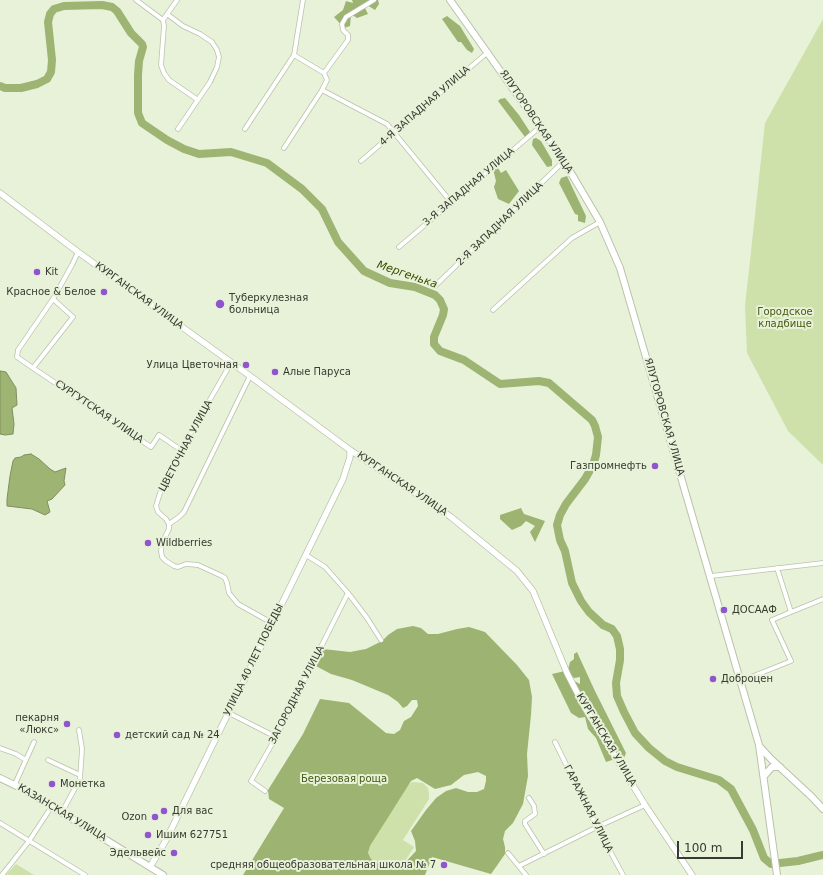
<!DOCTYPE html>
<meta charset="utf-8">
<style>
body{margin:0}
#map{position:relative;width:823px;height:875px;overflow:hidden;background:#e8f2d9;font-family:"DejaVu Sans",sans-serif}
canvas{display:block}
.scale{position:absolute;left:677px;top:841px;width:66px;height:18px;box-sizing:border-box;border:2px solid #363a30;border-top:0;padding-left:5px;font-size:12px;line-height:14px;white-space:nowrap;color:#363a30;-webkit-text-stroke:3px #e8f2d9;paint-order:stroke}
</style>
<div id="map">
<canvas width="823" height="875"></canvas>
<div class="scale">100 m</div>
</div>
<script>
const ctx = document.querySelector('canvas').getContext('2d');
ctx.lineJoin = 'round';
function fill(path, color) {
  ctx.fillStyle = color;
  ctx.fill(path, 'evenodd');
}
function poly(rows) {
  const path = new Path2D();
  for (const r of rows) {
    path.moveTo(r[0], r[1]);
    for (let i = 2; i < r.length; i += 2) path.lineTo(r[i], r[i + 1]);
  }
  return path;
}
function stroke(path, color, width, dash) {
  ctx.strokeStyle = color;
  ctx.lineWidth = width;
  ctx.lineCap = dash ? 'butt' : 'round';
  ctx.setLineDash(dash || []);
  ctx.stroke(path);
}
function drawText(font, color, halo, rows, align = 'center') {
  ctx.font = font + ' "DejaVu Sans",sans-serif';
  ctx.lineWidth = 4;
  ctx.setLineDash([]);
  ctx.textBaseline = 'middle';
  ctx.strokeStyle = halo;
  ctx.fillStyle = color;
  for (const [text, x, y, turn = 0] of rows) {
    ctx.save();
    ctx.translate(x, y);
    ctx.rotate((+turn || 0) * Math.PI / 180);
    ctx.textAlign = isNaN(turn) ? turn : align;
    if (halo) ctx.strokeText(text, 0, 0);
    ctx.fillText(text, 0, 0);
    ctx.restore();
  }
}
fill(poly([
 [823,19,823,465,788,431,747,353,745,306,765,123],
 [412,782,423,783,428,788,429,794,429,799,403,840,414,847,402,866,391,860,387,864,381,865,375,863,370,859,368,853,370,846,407,786],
 [16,864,34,875,6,875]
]), '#cee1aa');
fill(poly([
 [352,0,378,0,379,4,375,10,367,5,365,8,368,14,357,18,351,14,350,26,344,28,334,17,343,10,346,1,353,3],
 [447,16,460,26,474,49,472,53,467,50,461,42,458,42,442,19],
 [505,98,519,115,530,132,525,137,498,101,500,99],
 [536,138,541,141,552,160,552,166,547,167,532,145,533,139],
 [498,168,501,173,506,170,519,191,509,204,498,199,494,187,496,181,493,169],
 [567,176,586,216,585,223,578,221,578,215,575,214,559,183,561,178],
 [521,508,524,514,545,521,535,542,530,532,535,526,526,521,521,526,512,530,500,519,500,515],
 [413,626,421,628,428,634,438,634,457,629,469,627,485,632,517,665,529,680,532,697,531,715,527,754,528,776,523,804,513,823,505,831,503,839,505,847,505,854,496,867,491,874,432,857,425,875,243,875,284,808,269,799,268,790,303,734,320,699,349,703,386,733,394,734,400,730,404,721,411,717,418,706,417,700,412,700,407,706,403,708,398,702,388,695,352,680,331,674,314,665,323,649,350,652,366,649,382,641,388,635,397,629],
 [478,772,486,776,486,781,484,789,477,792,468,792,456,788,446,791,436,798,426,810,411,831,415,841,416,851,402,866,394,866,388,870,371,859,368,853,370,846,411,781,417,778,435,789,451,785,464,775],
 [577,652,594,689,626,753,624,758,615,759,606,762,596,738,588,729,585,717,579,718,571,713,552,674,565,671,567,677,580,684,580,677,574,678,567,673,570,662,574,659,574,654]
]), '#9db371');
const water = poly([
 [0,371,6,372,16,388,17,405,12,408,14,424,13,434,5,435,0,434,0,371],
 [31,454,39,459,50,469,55,472,66,468,64,481,65,485,52,499,47,501,50,512,45,515,32,509,7,506,7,499,10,476,13,461,15,458,21,457,24,455,31,454]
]);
fill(water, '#9eb473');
stroke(water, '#7f8f5f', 1);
stroke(poly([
 [0,86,5,88,21,88,37,84,47,79,51,72,52,60,48,22,50,14,54,9,64,6,102,5,112,7,117,11,131,33,142,44,143,47,139,61,138,75,138,113,142,123,167,140,184,149,199,154,231,152,267,163,302,189,322,209,338,242,364,271,390,283,415,287,435,295,440,300,444,309,443,315,434,337,434,344,440,351,464,360,500,384,539,381,549,383,592,420,595,426,598,437,596,455,593,465,585,479,566,504,560,515,557,525,560,540,565,551,572,583,581,601,589,612,603,625,612,629,617,636,620,649,620,660,616,683,617,696,624,712,635,733,649,748,665,761,677,767,719,780,731,789,753,830,764,858,771,864,798,861,823,855]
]), '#9eb473', 8);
const street = poly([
 [136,0,163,20],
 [177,0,163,20,164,26,161,65,164,73,169,80,198,100],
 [167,14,183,26,200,34,212,42,217,50,219,57,217,67,210,82,178,129],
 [294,55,324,73],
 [322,90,387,124,451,202],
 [245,129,294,55,303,0],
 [284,148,322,90,327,80,324,73,348,40,348,35,343,30,342,24,346,17,374,0],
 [361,161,488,52],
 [399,247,540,127],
 [435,286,564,161],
 [53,299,73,317,33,368,17,357,18,350,53,299,72,265,78,252],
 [493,310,572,238,600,222],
 [231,363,181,450,160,493,156,506,158,512,166,519,169,524,169,529,162,543,161,551,162,557,166,561,174,566,178,567,186,564,198,565,222,576,225,578,227,583,229,593,238,604,272,623],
 [33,368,151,447,159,435,181,450],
 [169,524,179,517,184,512,250,376],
 [306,555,325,567,348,593,367,618,381,640],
 [711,576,823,563],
 [791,612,823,599],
 [741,681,791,661,772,620,791,612,777,568],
 [229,713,276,737],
 [555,742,597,827,623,875],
 [0,748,16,754,26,760],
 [48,760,80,775],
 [15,784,34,742],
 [265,791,251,781,276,737,348,593],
 [529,798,534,806,535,814,525,821,525,824,544,854],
 [62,812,80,779,82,749,79,730],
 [0,823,85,875],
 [508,853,526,875],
 [519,866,597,827,645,805],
 [2,875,29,841,52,806]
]);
const secondary = poly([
 [0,193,78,252,250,376,350,450,451,517,517,571,533,591,567,673,585,708,645,805,692,875],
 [150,867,166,840,343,479,350,457,350,450]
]);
const primary = poly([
 [450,0,564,161,600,222,620,268,759,745,777,875],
 [760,747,771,759,812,797,823,809],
 [764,776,772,767,780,767],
 [0,778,25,790,163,875]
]);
stroke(street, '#b9c2aa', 5.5);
stroke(secondary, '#b9c2aa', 7);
stroke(primary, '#b9c2aa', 8);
stroke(street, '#fff', 4);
stroke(secondary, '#fff', 5.5);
stroke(primary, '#fff', 6);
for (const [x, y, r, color] of [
 [37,272,4,"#8f55cc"],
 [104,292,4,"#8f55cc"],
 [220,304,5,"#8f55cc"],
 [246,365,4,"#8f55cc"],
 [275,372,4,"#8f55cc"],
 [655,466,4,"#8f55cc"],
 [148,543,4,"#8f55cc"],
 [724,610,4,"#8f55cc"],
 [713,679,4,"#8f55cc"],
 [67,724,4,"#8f55cc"],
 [117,735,4,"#8f55cc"],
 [52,784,4,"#8f55cc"],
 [164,811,4,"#8f55cc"],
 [155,817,4,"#8f55cc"],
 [148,835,4,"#8f55cc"],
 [174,853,4,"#8f55cc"],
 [444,865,4,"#8f55cc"]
]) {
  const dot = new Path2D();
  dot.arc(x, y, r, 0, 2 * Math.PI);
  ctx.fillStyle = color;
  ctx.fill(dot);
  stroke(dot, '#e8f2d9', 1.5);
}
drawText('10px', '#363a30', '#e8f2d9', [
 ["4-Я ЗАПАДНАЯ УЛИЦА",425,106,-41],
 ["ЯЛУТОРОВСКАЯ УЛИЦА",536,122,56],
 ["3-Я ЗАПАДНАЯ УЛИЦА",469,187,-40],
 ["2-Я ЗАПАДНАЯ УЛИЦА",500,224,-44],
 ["КУРГАНСКАЯ УЛИЦА",139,296,36],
 ["СУРГУТСКАЯ УЛИЦА",99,412,34],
 ["ЯЛУТОРОВСКАЯ УЛИЦА",664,417,74],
 ["ЦВЕТОЧНАЯ УЛИЦА",186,446,-62],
 ["КУРГАНСКАЯ УЛИЦА",402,484,34],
 ["УЛИЦА 40 ЛЕТ ПОБЕДЫ",254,660,-64],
 ["ЗАГОРОДНАЯ УЛИЦА",297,695,-63],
 ["КУРГАНСКАЯ УЛИЦА",606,740,59],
 ["ГАРАЖНАЯ УЛИЦА",588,809,63],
 ["КАЗАНСКАЯ УЛИЦА",62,813,31]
]);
drawText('10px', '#363a30', '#e8f2d9', [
 ["Kit",45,272],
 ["Красное & Белое",96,292,"right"],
 ["Туберкулезная",229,298],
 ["больница",229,310],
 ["Улица Цветочная",238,365,"right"],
 ["Алые Паруса",283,372],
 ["Газпромнефть",647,466,"right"],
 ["Wildberries",156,543],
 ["ДОСААФ",732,610],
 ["Доброцен",721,679],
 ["пекарня",59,718,"right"],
 ["«Люкс»",59,730,"right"],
 ["детский сад № 24",125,735],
 ["Монетка",60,784],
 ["Для вас",172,811],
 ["Ozon",147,817,"right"],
 ["Ишим 627751",156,835],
 ["Эдельвейс",166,853,"right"],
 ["средняя общеобразовательная школа № 7",436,865,"right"]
], 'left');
drawText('10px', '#475a12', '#e8f2d9', [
 ["Городское",785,312],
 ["кладбище",785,324],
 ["Березовая роща",344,779]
]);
drawText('italic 11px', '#3a4c00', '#e8f2d9', [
 ["Мергенька",407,275,19]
]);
</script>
